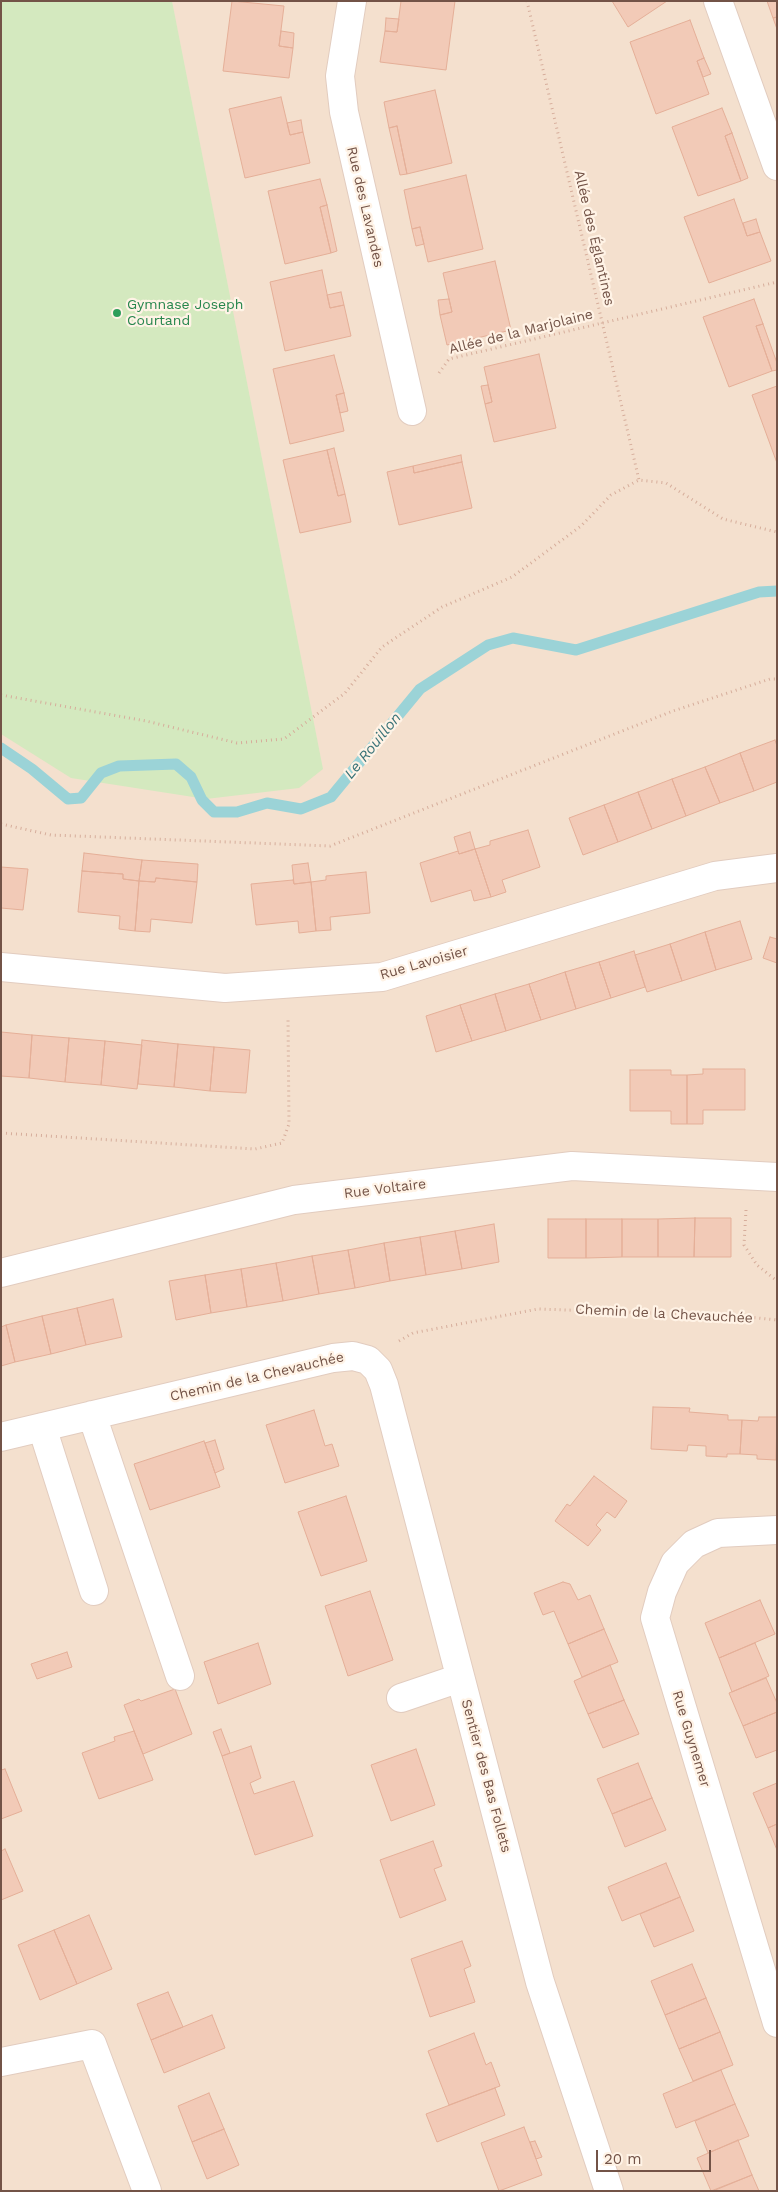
<!DOCTYPE html>
<meta charset="utf-8">
<style>
body{margin:0}
#map{position:relative;width:778px;height:2192px;overflow:hidden;background:#fcefe0;font-family:"Work Sans",sans-serif}
canvas{display:block}
.frame{position:absolute;inset:0;border:2px solid #735347;pointer-events:none}
.scale{position:absolute;left:596px;top:2150px;width:115px;height:22px;box-sizing:border-box;border:2px solid #735347;border-top:0;padding-left:6px;font-size:15px;line-height:18px;white-space:nowrap;color:#735347;-webkit-text-stroke:4px #fff3e6;paint-order:stroke}
</style>
<div id="map">
<canvas width="778" height="2192"></canvas>
<div class="frame"></div>
<div class="scale">20 m</div>
</div>
<script>
const ctx = document.querySelector('canvas').getContext('2d');
ctx.lineJoin = 'round';
function fill(path, color) {
  ctx.fillStyle = color;
  ctx.fill(path, 'evenodd');
}
function poly(rows) {
  const path = new Path2D();
  for (const r of rows) {
    path.moveTo(r[0], r[1]);
    for (let i = 2; i < r.length; i += 2) path.lineTo(r[i], r[i + 1]);
  }
  return path;
}
function stroke(path, color, width, dash) {
  ctx.strokeStyle = color;
  ctx.lineWidth = width;
  ctx.lineCap = dash ? 'butt' : 'round';
  ctx.setLineDash(dash || []);
  ctx.stroke(path);
}
function drawText(font, color, halo, rows, align = 'center') {
  ctx.font = font + ' "Work Sans",sans-serif';
  ctx.lineWidth = 4.5;
  ctx.setLineDash([]);
  ctx.textBaseline = 'middle';
  ctx.strokeStyle = halo;
  ctx.fillStyle = color;
  for (const [text, x, y, turn = 0] of rows) {
    ctx.save();
    ctx.translate(x, y);
    ctx.rotate((+turn || 0) * Math.PI / 180);
    ctx.textAlign = isNaN(turn) ? turn : align;
    if (halo) ctx.strokeText(text, 0, 0);
    ctx.fillText(text, 0, 0);
    ctx.restore();
  }
}
fill(poly([
 [1,1,777,1,777,2191,1,2191]
]), '#f4e0ce');
fill(poly([
 [1,1,172,1,323,769,299,788,206,799,71,778,1,734]
]), '#d4e9bf');
stroke(poly([
 [1,748,32,769,68,799,81,798,101,773,119,766,176,764,191,777,202,800,214,812,237,812,267,803,301,809,331,797,420,689,488,645,513,638,576,650,759,592,777,591]
]), '#9bd3d7', 11);
const building = poly([
 [232,1,284,6,279,46,293,48,289,78,223,71,232,1],
 [401,1,455,1,446,70,380,62,385,31,397,32,401,1],
 [612,1,667,1,628,27,612,1],
 [767,1,777,1,777,17,773,18,767,1],
 [777,17,777,29,773,18,777,17],
 [386,18,399,19,397,32,385,31,386,18],
 [690,20,704,58,697,61,709,94,656,114,630,42,690,20],
 [281,31,294,33,293,48,279,46,281,31],
 [704,58,711,74,703,77,697,61,704,58],
 [435,90,452,163,407,174,397,126,389,128,384,102,435,90],
 [281,97,290,135,303,132,310,163,245,178,229,109,281,97],
 [722,108,732,133,725,136,741,181,698,196,672,127,722,108],
 [301,120,303,132,290,135,287,123,301,120],
 [397,126,407,174,400,175,389,128,397,126],
 [732,133,748,178,741,181,725,136,732,133],
 [466,175,483,249,428,262,420,227,412,229,404,190,466,175],
 [320,179,327,205,320,207,331,253,285,264,268,191,320,179],
 [734,199,747,236,760,232,771,261,709,283,684,217,734,199],
 [327,205,337,251,331,253,320,207,327,205],
 [756,219,760,232,747,236,743,223,756,219],
 [420,227,424,244,416,246,412,229,420,227],
 [495,261,511,330,447,345,440,315,452,312,443,273,495,261],
 [322,270,330,308,344,305,351,336,285,351,270,282,322,270],
 [341,292,344,305,330,308,327,295,341,292],
 [449,299,452,312,440,315,438,300,449,299],
 [754,299,763,324,756,326,772,371,729,387,703,317,754,299],
 [763,324,777,363,777,370,772,371,756,326,763,324],
 [539,354,556,428,494,442,485,404,492,402,484,367,539,354],
 [334,355,344,393,336,395,344,431,290,444,273,369,334,355],
 [488,385,492,402,485,404,481,386,488,385],
 [777,386,777,463,752,395,777,386],
 [344,393,348,411,340,413,336,395,344,393],
 [334,448,345,494,338,496,327,450,334,448],
 [327,450,338,496,345,494,351,522,300,533,283,460,327,450],
 [461,455,462,462,414,473,413,466,461,455],
 [462,462,472,508,399,525,387,472,413,466,414,473,462,462],
 [775,740,777,746,777,782,754,791,740,753,775,740],
 [740,753,754,791,720,803,705,767,740,753],
 [705,767,720,803,686,816,672,779,705,767],
 [672,779,686,816,652,829,638,792,672,779],
 [638,792,652,829,618,842,604,805,638,792],
 [604,805,618,842,583,855,569,818,604,805],
 [528,830,540,867,502,880,506,892,491,897,475,849,490,845,490,841,528,830],
 [470,832,475,849,459,854,454,837,470,832],
 [475,849,491,897,474,901,471,890,431,902,420,863,458,851,459,854,475,849],
 [84,853,142,860,139,881,123,879,123,874,82,871,84,853],
 [142,860,198,864,197,882,156,878,155,882,139,881,142,860],
 [308,863,311,882,294,884,292,865,308,863],
 [1,867,28,869,23,910,1,908,1,867],
 [82,871,123,874,123,879,139,881,135,931,119,929,120,916,78,912,82,871],
 [366,872,370,913,330,917,331,930,316,931,311,882,326,880,326,876,366,872],
 [156,878,197,882,192,923,151,919,150,932,135,931,139,881,155,882,156,878],
 [293,880,294,884,311,882,316,931,299,933,298,921,256,925,251,884,293,880],
 [740,921,752,959,716,970,705,932,740,921],
 [705,932,716,970,682,981,670,944,705,932],
 [770,937,777,939,777,963,763,958,770,937],
 [670,944,682,981,647,992,635,955,670,944],
 [634,951,645,987,611,998,599,962,634,951],
 [599,962,611,998,576,1009,565,972,599,962],
 [565,972,576,1009,541,1020,529,984,565,972],
 [529,984,541,1020,506,1031,495,994,529,984],
 [495,994,506,1031,472,1041,460,1005,495,994],
 [460,1005,472,1041,436,1052,426,1016,460,1005],
 [1,1032,32,1035,29,1078,1,1076,1,1032],
 [32,1035,69,1038,65,1082,29,1078,32,1035],
 [69,1038,105,1041,101,1085,65,1082,69,1038],
 [142,1040,178,1044,174,1087,138,1084,142,1040],
 [105,1041,142,1045,137,1089,101,1085,105,1041],
 [178,1044,214,1047,210,1091,174,1087,178,1044],
 [214,1047,250,1050,246,1093,210,1091,214,1047],
 [703,1069,745,1069,745,1110,703,1110,703,1124,687,1124,687,1075,703,1074,703,1069],
 [630,1070,671,1070,671,1075,687,1075,687,1124,671,1124,671,1111,630,1111,630,1070],
 [695,1218,731,1218,731,1257,694,1257,695,1218],
 [695,1218,694,1257,658,1257,658,1219,695,1218],
 [548,1219,586,1219,586,1258,548,1258,548,1219],
 [586,1219,622,1219,622,1257,586,1258,586,1219],
 [622,1219,658,1219,658,1257,622,1257,622,1219],
 [494,1224,499,1262,462,1269,455,1231,494,1224],
 [455,1231,462,1269,426,1275,420,1237,455,1231],
 [420,1237,426,1275,390,1281,384,1243,420,1237],
 [384,1243,390,1281,355,1288,348,1250,384,1243],
 [348,1250,355,1288,319,1294,312,1256,348,1250],
 [312,1256,319,1294,283,1301,276,1263,312,1256],
 [276,1263,283,1301,247,1307,241,1269,276,1263],
 [241,1269,247,1307,211,1313,205,1275,241,1269],
 [205,1275,211,1313,176,1320,169,1281,205,1275],
 [113,1299,122,1337,86,1345,77,1308,113,1299],
 [77,1308,86,1345,51,1354,42,1316,77,1308],
 [42,1316,51,1354,15,1362,6,1325,42,1316],
 [6,1325,15,1362,1,1366,1,1327,6,1325],
 [653,1407,690,1408,689,1412,728,1415,728,1420,742,1420,740,1454,727,1454,727,1457,706,1456,706,1446,688,1445,687,1451,651,1449,653,1407],
 [314,1410,325,1446,332,1444,339,1466,285,1483,266,1425,314,1410],
 [759,1417,777,1417,776,1460,757,1459,757,1455,740,1454,742,1420,758,1421,759,1417],
 [215,1440,224,1469,215,1473,205,1443,215,1440],
 [204,1441,220,1487,150,1510,134,1464,204,1441],
 [594,1476,627,1501,615,1518,607,1512,596,1525,601,1530,588,1546,555,1521,567,1504,570,1506,594,1476],
 [346,1496,367,1561,321,1576,298,1512,346,1496],
 [563,1582,570,1584,578,1600,590,1595,604,1629,568,1644,554,1611,543,1615,534,1593,563,1582],
 [370,1591,393,1660,348,1676,325,1606,370,1591],
 [760,1600,775,1634,719,1658,705,1623,760,1600],
 [604,1629,618,1662,582,1677,568,1644,604,1629],
 [258,1643,271,1684,218,1704,204,1662,258,1643],
 [755,1643,769,1676,732,1692,719,1658,755,1643],
 [67,1652,72,1667,37,1679,31,1664,67,1652],
 [610,1665,624,1700,588,1714,574,1681,610,1665],
 [766,1678,777,1703,777,1712,743,1726,729,1693,766,1678],
 [175,1689,192,1734,143,1754,124,1705,139,1699,141,1701,175,1689],
 [624,1700,639,1734,603,1748,588,1714,624,1700],
 [777,1712,777,1750,756,1758,743,1726,777,1712],
 [221,1729,230,1753,222,1756,213,1732,221,1729],
 [134,1731,153,1780,99,1799,82,1753,115,1741,114,1737,134,1731],
 [251,1746,261,1778,250,1783,254,1794,294,1781,313,1836,255,1855,222,1756,251,1746],
 [416,1749,435,1805,391,1821,371,1765,416,1749],
 [638,1763,652,1798,612,1814,597,1779,638,1763],
 [5,1769,22,1811,1,1819,1,1770,5,1769],
 [777,1783,777,1824,768,1828,753,1793,777,1783],
 [652,1798,666,1830,625,1847,612,1814,652,1798],
 [777,1824,777,1850,768,1828,777,1824],
 [433,1841,442,1866,434,1869,446,1900,400,1918,380,1860,433,1841],
 [5,1849,23,1891,1,1900,1,1851,5,1849],
 [666,1863,680,1897,622,1921,608,1887,666,1863],
 [680,1897,694,1931,654,1947,640,1914,680,1897],
 [89,1915,112,1969,77,1984,54,1930,89,1915],
 [54,1930,77,1984,40,2000,18,1945,54,1930],
 [462,1941,471,1966,464,1969,475,2002,430,2017,411,1959,462,1941],
 [692,1964,706,1998,665,2015,651,1981,692,1964],
 [168,1992,183,2027,151,2040,137,2004,168,1992],
 [706,1998,720,2032,679,2049,665,2015,706,1998],
 [212,2015,225,2048,164,2073,151,2040,212,2015],
 [720,2032,733,2065,693,2081,679,2049,720,2032],
 [474,2033,486,2065,491,2062,500,2086,449,2105,428,2051,474,2033],
 [721,2070,735,2104,676,2128,663,2094,721,2070],
 [495,2088,505,2115,437,2142,426,2114,495,2088],
 [209,2093,224,2129,192,2142,178,2106,209,2093],
 [735,2104,749,2136,708,2153,695,2121,735,2104],
 [524,2127,542,2175,499,2191,481,2143,524,2127],
 [224,2129,239,2165,207,2179,192,2142,224,2129],
 [738,2140,752,2175,711,2191,697,2158,738,2140],
 [535,2141,542,2157,536,2159,530,2142,535,2141],
 [752,2175,759,2191,713,2191,752,2175]
]);
fill(building, '#f2cab7');
stroke(building, '#e5af98', 1);
const minor = poly([
 [352,1,340,76,344,112,412,411],
 [718,1,777,166],
 [1,967,225,988,382,977,715,876,777,868],
 [1,1273,294,1200,572,1166,777,1177],
 [92,1415,180,1676],
 [42,1427,94,1591],
 [1,1437,333,1358,353,1356,368,1360,378,1370,384,1385,540,1982,609,2191],
 [777,1530,718,1533,694,1544,675,1563,662,1592,655,1618,777,2023],
 [401,1698,460,1678],
 [1,2062,92,2044,147,2191]
]);
stroke(minor, '#e2ccbf', 30);
stroke(poly([
 [527,1,639,480],
 [439,373,449,359,777,282],
 [1,695,146,721,237,743,284,739,345,693,382,647,442,607,512,577,581,526,611,495,639,480,666,483,723,519,777,532],
 [1,824,51,835,330,846,673,711,770,679,777,679],
 [1,1133,255,1149,282,1143,289,1124,288,1017],
 [746,1210,744,1245,757,1265,777,1281],
 [399,1341,413,1333,538,1309,737,1316,777,1320]
]), '#d6ad9b', 3, [1, 4]);
stroke(minor, '#fff', 28);
for (const [x, y, r, color] of [
 [117,313,5,"#2e9e5b"]
]) {
  const dot = new Path2D();
  dot.arc(x, y, r, 0, 2 * Math.PI);
  ctx.fillStyle = color;
  ctx.fill(dot);
  stroke(dot, '#fff3e6', 2);
}
drawText('14px', '#735347', '#fff3e6', [
 ["Rue des Lavandes",365,207,77],
 ["Allée des Églantines",594,238,77],
 ["Allée de la Marjolaine",521,332,-14],
 ["Rue Lavoisier",424,963,-16],
 ["Rue Voltaire",385,1189,-7],
 ["Chemin de la Chevauchée",664,1314,3],
 ["Chemin de la Chevauchée",257,1377,-13],
 ["Rue Guynemer",691,1739,73],
 ["Sentier des Bas Follets",486,1776,75]
]);
drawText('14px', '#27864d', '#fff3e6', [
 ["Gymnase Joseph",127,305],
 ["Courtand",127,321]
], 'left');
drawText('italic 15px', '#3b7479', '#fff3e6', [
 ["Le Rouillon",373,746,-51]
]);
</script>
